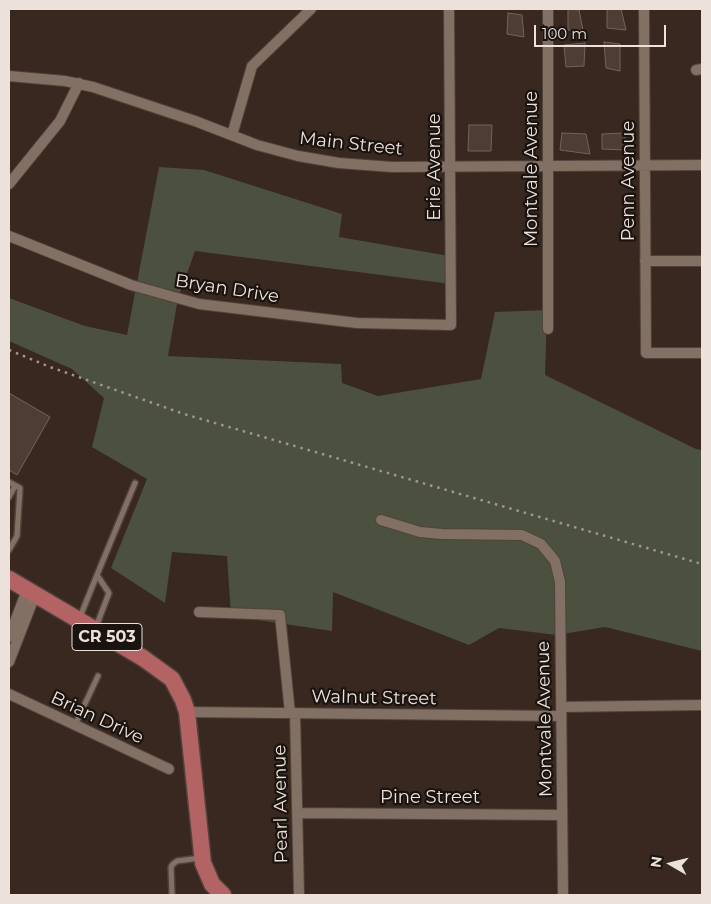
<!DOCTYPE html>
<style>
body{margin:0}
#map{position:relative;width:711px;height:904px;overflow:hidden;background:#38281f;font-family:Montserrat,sans-serif}
canvas{display:block}
.frame{position:absolute;inset:0;border:10px solid #ece1db;pointer-events:none}
.north{position:absolute;left:646px;top:839px;width:50px;height:50px;-webkit-text-stroke:4px #1a130f;paint-order:stroke;rotate:278deg;font-size:14px;font-weight:700;line-height:20px;text-align:center;color:#ece1db}
.north::after{content:'';display:block;margin:auto;width:18px;height:22px;background:#ece1db;clip-path:polygon(50% 0,100% 100%,50% 72%,0 100%)}
.scale{position:absolute;left:534px;top:25px;width:132px;height:22px;box-sizing:border-box;border:2px solid #ece1db;border-top:0;padding-left:6px;font-size:15px;line-height:18px;white-space:nowrap;color:#ece1db;-webkit-text-stroke:4px #1a130f;paint-order:stroke}
</style>
<div id="map">
<canvas width="711" height="904"></canvas>
<div class="frame"></div>
<div class="north">N</div>
<div class="scale">100 m</div>
</div>
<script>
const ctx = document.querySelector('canvas').getContext('2d');
ctx.lineJoin = 'round';
function fill(path, color) {
  ctx.fillStyle = color;
  ctx.fill(path, 'evenodd');
}
function poly(rows) {
  const path = new Path2D();
  for (const r of rows) {
    path.moveTo(r[0], r[1]);
    for (let i = 2; i < r.length; i += 2) path.lineTo(r[i], r[i + 1]);
  }
  return path;
}
function stroke(path, color, width, dash) {
  ctx.strokeStyle = color;
  ctx.lineWidth = width;
  ctx.lineCap = dash ? 'butt' : 'round';
  ctx.setLineDash(dash || []);
  ctx.stroke(path);
}
function drawText(font, color, halo, rows, align = 'center') {
  ctx.font = font + ' Montserrat,sans-serif';
  ctx.lineWidth = 4.5;
  ctx.setLineDash([]);
  ctx.textBaseline = 'middle';
  ctx.strokeStyle = halo;
  ctx.fillStyle = color;
  for (const [text, x, y, turn = 0] of rows) {
    ctx.save();
    ctx.translate(x, y);
    ctx.rotate((+turn || 0) * Math.PI / 180);
    ctx.textAlign = isNaN(turn) ? turn : align;
    if (halo) ctx.strokeText(text, 0, 0);
    ctx.fillText(text, 0, 0);
    ctx.restore();
  }
}
fill(poly([
 [159,167,204,170,342,214,339,237,449,256,451,284,195,251,178,298,168,356,341,364,342,383,378,396,481,379,495,312,547,310,545,375,696,449,702,450,702,651,605,627,557,635,499,628,469,645,333,592,332,631,231,616,227,556,172,552,165,603,111,568,147,479,92,447,104,398,72,369,9,341,9,298,85,326,127,335]
]), '#4b513e');
const building = poly([
 [568,9,579,10,583,30,568,30,568,9],
 [607,9,621,9,626,30,607,28,607,9],
 [508,13,522,15,524,37,507,34,508,13],
 [604,42,620,44,620,71,606,68,604,42],
 [585,43,584,66,566,67,564,45,585,43],
 [469,125,492,125,491,151,468,151,469,125],
 [562,133,586,134,590,154,560,150,562,133],
 [625,133,626,150,602,149,602,134,625,133],
 [9,393,50,417,17,475,9,470,9,393]
]);
fill(building, '#4e3d33');
stroke(building, '#756358', 1);
const service = poly([
 [9,482,20,488,17,536,9,550],
 [9,497,15,486],
 [97,575,135,483],
 [80,617,97,575,109,593,96,627],
 [75,725,98,676],
 [172,895,171,867,173,864,177,861,200,858]
]);
const minor = poly([
 [644,9,646,353,702,353],
 [696,70,702,69],
 [9,76,65,81,93,87,195,121,257,145,298,156,339,163,392,167,702,165],
 [232,135,252,66,311,9],
 [9,184,60,121,79,83],
 [9,236,131,285,199,304,357,323,451,325,449,9],
 [645,261,702,261],
 [548,329,548,9],
 [381,520,420,532,442,534,522,535,541,544,555,561,560,582,563,895],
 [199,612,280,615,290,713],
 [9,637,27,590],
 [9,662,35,595],
 [9,694,169,769],
 [561,707,702,705],
 [187,712,561,716],
 [295,713,299,895],
 [299,813,562,815]
]);
const primary = poly([
 [9,579,143,658,172,679,183,700,187,712,203,863,212,884,223,895]
]);
stroke(service, '#50433b', 8);
stroke(minor, '#50433b', 12);
stroke(primary, '#50433b', 19);
stroke(service, '#827064', 5);
stroke(minor, '#827064', 10);
stroke(primary, '#b46365', 16);
stroke(poly([
 [9,350,50,367,184,414,702,564]
]), '#a2958e', 2.5, [2.5, 5]);
for (const [x, y, w] of [
 [107,637,70]
]) {
  const box = new Path2D();
  box.roundRect(x - w / 2, y - 13.5, w, 27, 4);
  ctx.fillStyle = '#1a130f';
  ctx.fill(box);
  stroke(box, '#ece1db', 1);
}
drawText('bold 16px', '#ece1db', null, [
 ["CR 503",107,637]
]);
drawText('18px', '#ece1db', '#1a130f', [
 ["Main Street",351,144,6],
 ["Erie Avenue",435,167,-90],
 ["Montvale Avenue",532,169,-90],
 ["Penn Avenue",629,181,-90],
 ["Bryan Drive",227,289,9],
 ["Walnut Street",374,698,1],
 ["Brian Drive",97,718,25],
 ["Montvale Avenue",545,719,-91],
 ["Pine Street",430,798],
 ["Pearl Avenue",281,804,-91]
]);
</script>
